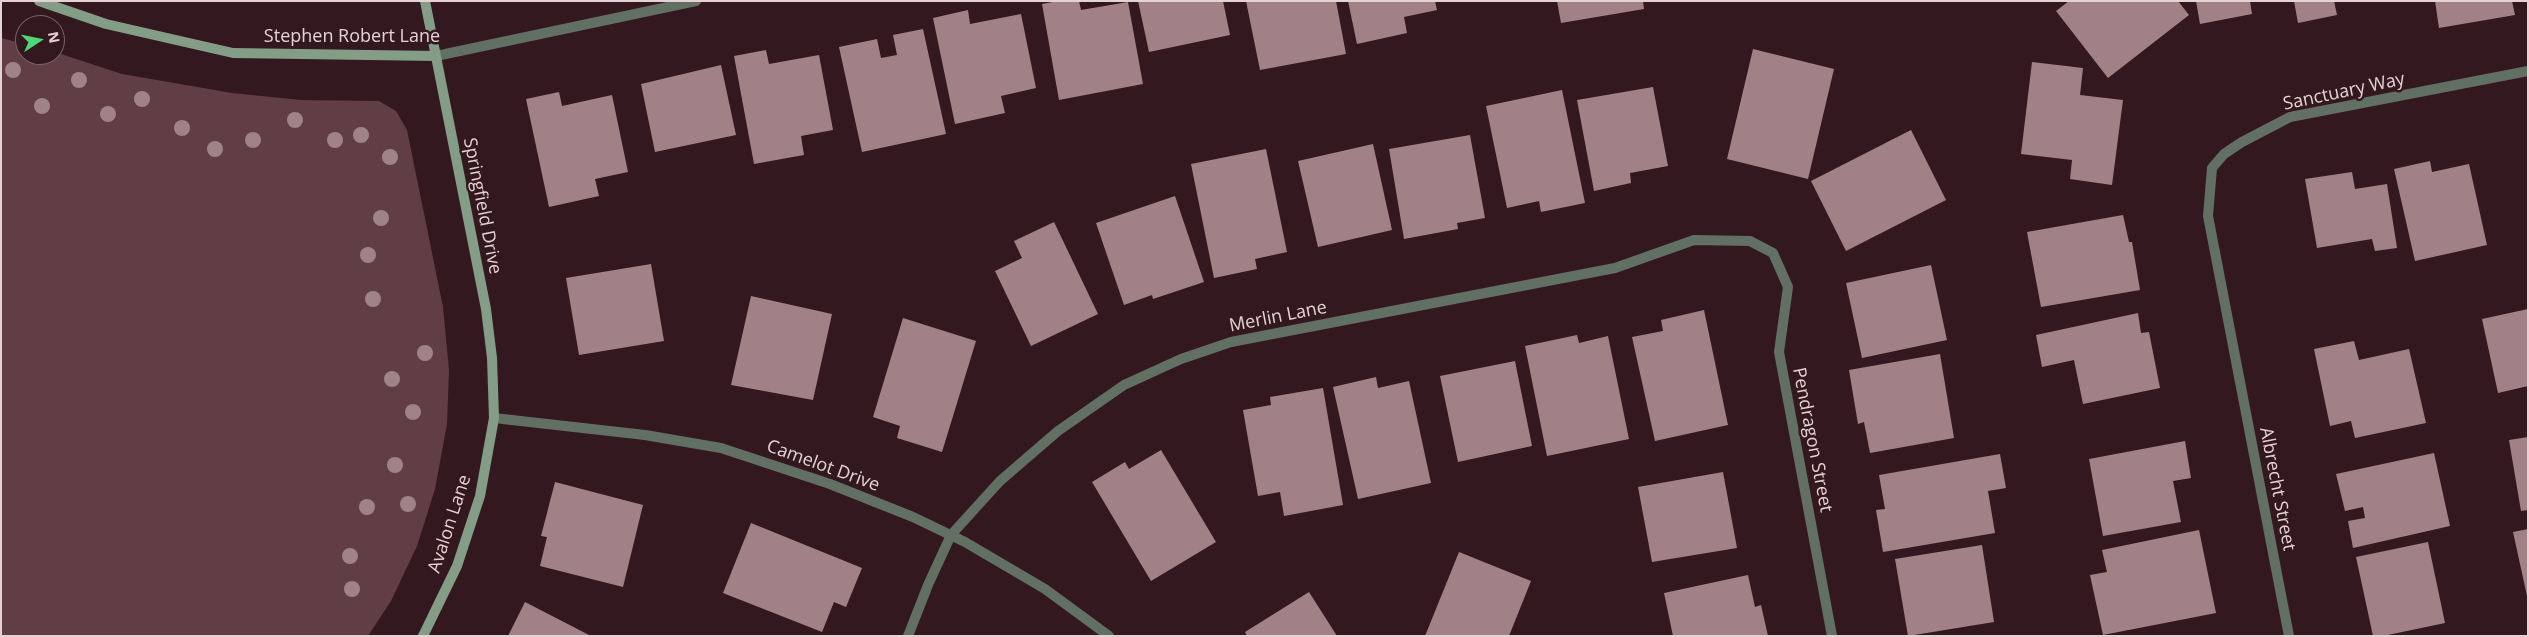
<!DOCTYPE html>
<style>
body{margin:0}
#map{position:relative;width:2529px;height:637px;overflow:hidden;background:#33191f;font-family:"Open Sans",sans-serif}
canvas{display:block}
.frame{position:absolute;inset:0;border:2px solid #e5d2d5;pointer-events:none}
.north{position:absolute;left:15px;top:15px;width:50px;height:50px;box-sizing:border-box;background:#33191f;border:1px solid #7a6368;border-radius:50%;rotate:79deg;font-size:14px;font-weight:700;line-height:20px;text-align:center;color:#e5d2d5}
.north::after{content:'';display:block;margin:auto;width:18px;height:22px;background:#50d674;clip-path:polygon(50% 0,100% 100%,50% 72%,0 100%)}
</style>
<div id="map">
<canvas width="2529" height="637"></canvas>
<div class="frame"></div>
<div class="north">N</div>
</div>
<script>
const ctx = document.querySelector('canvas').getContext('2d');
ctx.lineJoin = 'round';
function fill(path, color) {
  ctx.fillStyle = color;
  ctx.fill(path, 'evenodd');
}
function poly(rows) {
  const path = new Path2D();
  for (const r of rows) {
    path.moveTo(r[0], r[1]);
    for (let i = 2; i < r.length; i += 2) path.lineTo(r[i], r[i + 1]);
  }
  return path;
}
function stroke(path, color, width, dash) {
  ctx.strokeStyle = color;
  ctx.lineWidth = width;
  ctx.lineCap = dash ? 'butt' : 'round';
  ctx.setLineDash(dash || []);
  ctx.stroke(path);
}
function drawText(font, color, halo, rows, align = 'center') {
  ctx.font = font + ' "Open Sans",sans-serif';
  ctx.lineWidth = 5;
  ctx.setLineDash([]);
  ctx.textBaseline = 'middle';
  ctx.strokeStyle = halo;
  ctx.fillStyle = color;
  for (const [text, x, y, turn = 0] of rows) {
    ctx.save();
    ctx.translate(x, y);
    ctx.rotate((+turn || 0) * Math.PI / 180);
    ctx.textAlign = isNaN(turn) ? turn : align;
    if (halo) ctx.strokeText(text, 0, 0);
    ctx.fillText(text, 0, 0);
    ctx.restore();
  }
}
fill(poly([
 [1,38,25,44,25,55,55,55,55,52,122,74,232,93,301,100,379,101,396,111,407,130,443,307,449,370,447,424,435,489,417,546,391,601,368,636,1,636]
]), '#613e45');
fill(poly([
 [1058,1,1079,1,1081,10,1128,2,1143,84,1059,100,1042,4],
 [1138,1,1223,1,1230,35,1149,52],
 [1246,1,1336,1,1346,54,1260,70],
 [1348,1,1435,1,1437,10,1404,17,1407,33,1357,44],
 [1557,1,1643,1,1644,9,1561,23],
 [2069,1,2178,1,2189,15,2108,78,2056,11],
 [2196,1,2250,1,2252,14,2200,24],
 [2294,1,2334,1,2337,15,2298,23],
 [2435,1,2512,1,2515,15,2439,28],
 [968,10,970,24,1021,14,1036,88,1001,96,1005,113,955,124,933,18],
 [923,29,946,134,862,152,839,47,877,39,881,58,897,55,893,35],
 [1753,49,1834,69,1808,179,1727,159],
 [766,50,769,64,819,55,833,130,801,136,804,155,754,164,734,56],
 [2032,62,2083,68,2080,95,2123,100,2112,185,2070,179,2072,160,2021,154],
 [721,65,736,135,655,152,641,84],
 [1653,87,1668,166,1630,173,1631,183,1594,191,1577,100],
 [1562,90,1585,203,1541,212,1539,201,1507,208,1486,106],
 [559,92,562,106,612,95,628,172,595,179,599,196,549,207,526,99],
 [1911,130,1946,200,1846,251,1811,181],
 [1470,135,1485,218,1457,223,1458,229,1404,239,1389,149],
 [1373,144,1392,230,1318,247,1298,161],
 [1266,149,1287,252,1255,259,1257,269,1214,278,1191,164],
 [2430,161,2432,172,2469,164,2487,245,2415,261,2394,169],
 [2352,172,2355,189,2387,184,2397,248,2375,251,2372,239,2317,248,2305,179],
 [1175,196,1204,282,1153,299,1152,295,1124,305,1096,223],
 [2123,215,2129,242,2132,242,2140,290,2041,307,2027,232],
 [1054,222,1098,314,1031,346,995,271,1022,258,1014,241],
 [651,264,664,341,579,355,566,278],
 [1931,265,1947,340,1862,358,1846,283],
 [751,296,832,314,813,400,731,385],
 [2528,309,2528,386,2498,393,2482,319],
 [1704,310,1728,425,1655,441,1632,337,1663,331,1661,320],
 [2138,313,2141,333,2149,332,2160,388,2083,404,2074,360,2042,367,2036,335],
 [903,318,976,341,942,452,897,438,900,426,873,417],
 [1577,335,1579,343,1608,336,1629,439,1547,456,1525,346],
 [2354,341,2359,360,2409,349,2426,423,2355,438,2351,421,2330,426,2314,349],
 [1940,354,1954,438,1870,453,1864,422,1858,424,1849,370],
 [1515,361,1532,446,1458,462,1440,376],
 [1376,377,1378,388,1409,381,1431,483,1358,499,1333,387],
 [1323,388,1343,505,1284,516,1280,492,1258,496,1243,410,1271,405,1270,397],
 [2528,437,2528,510,2521,511,2509,440],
 [2185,441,2191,478,2173,481,2181,522,2103,536,2089,459],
 [1161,450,1216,542,1151,581,1092,482,1125,462,1129,469],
 [2434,453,2450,526,2353,548,2348,521,2365,518,2363,507,2345,511,2336,474],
 [2000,454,2006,488,1988,491,1995,533,1883,552,1876,510,1885,509,1879,475],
 [1723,472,1737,548,1652,562,1638,487],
 [555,482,643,505,623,587,540,566,547,537,541,536],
 [751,523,862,568,846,607,834,602,822,632,723,593],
 [2528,529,2528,596,2527,596,2513,532],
 [2199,530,2216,613,2103,635,2090,575,2107,572,2102,550],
 [2428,542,2445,623,2383,636,2373,636,2356,557],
 [1982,545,1994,622,1908,636,1895,559],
 [1459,552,1531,581,1509,636,1425,636],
 [1748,575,1755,607,1761,605,1768,636,1673,636,1664,593],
 [1309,592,1337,636,1247,636,1245,632],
 [525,602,591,636,508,636]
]), '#a28186');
stroke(poly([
 [436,56,696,1],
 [494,418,645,435,721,448,830,484,913,517,965,542,1045,589,1109,636],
 [908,636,928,585,951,535,1000,481,1058,431,1124,385,1181,359,1231,342,1615,268,1694,240,1750,241,1773,253,1788,287,1779,352,1832,636],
 [2289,636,2208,216,2212,168,2224,154,2242,142,2290,117,2528,71]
]), '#617063', 10);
stroke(poly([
 [39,1,106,24,233,53,436,56],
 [423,636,457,566,480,496,494,418,492,358,486,309,425,1]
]), '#849d87', 10);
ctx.fillStyle = '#a08388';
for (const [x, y] of [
 [13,70],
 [79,80],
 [142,99],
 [42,106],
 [108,114],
 [295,120],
 [182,128],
 [361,135],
 [253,140],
 [335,140],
 [215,149],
 [390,157],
 [381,218],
 [368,255],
 [373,299],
 [425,353],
 [392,379],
 [413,412],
 [395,465],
 [408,504],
 [367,507],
 [350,556],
 [352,589]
]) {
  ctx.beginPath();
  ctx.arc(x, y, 8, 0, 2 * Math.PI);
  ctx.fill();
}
drawText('18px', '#e5d2d5', '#33191f', [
 ["Stephen Robert Lane",352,37],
 ["Sanctuary Way",2344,92,-12],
 ["Springfield Drive",482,206,79],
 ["Merlin Lane",1278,317,-11],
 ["Pendragon Street",1812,440,79],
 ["Camelot Drive",823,466,20],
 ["Albrecht Street",2277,489,79],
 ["Avalon Lane",450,524,-72]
]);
</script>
